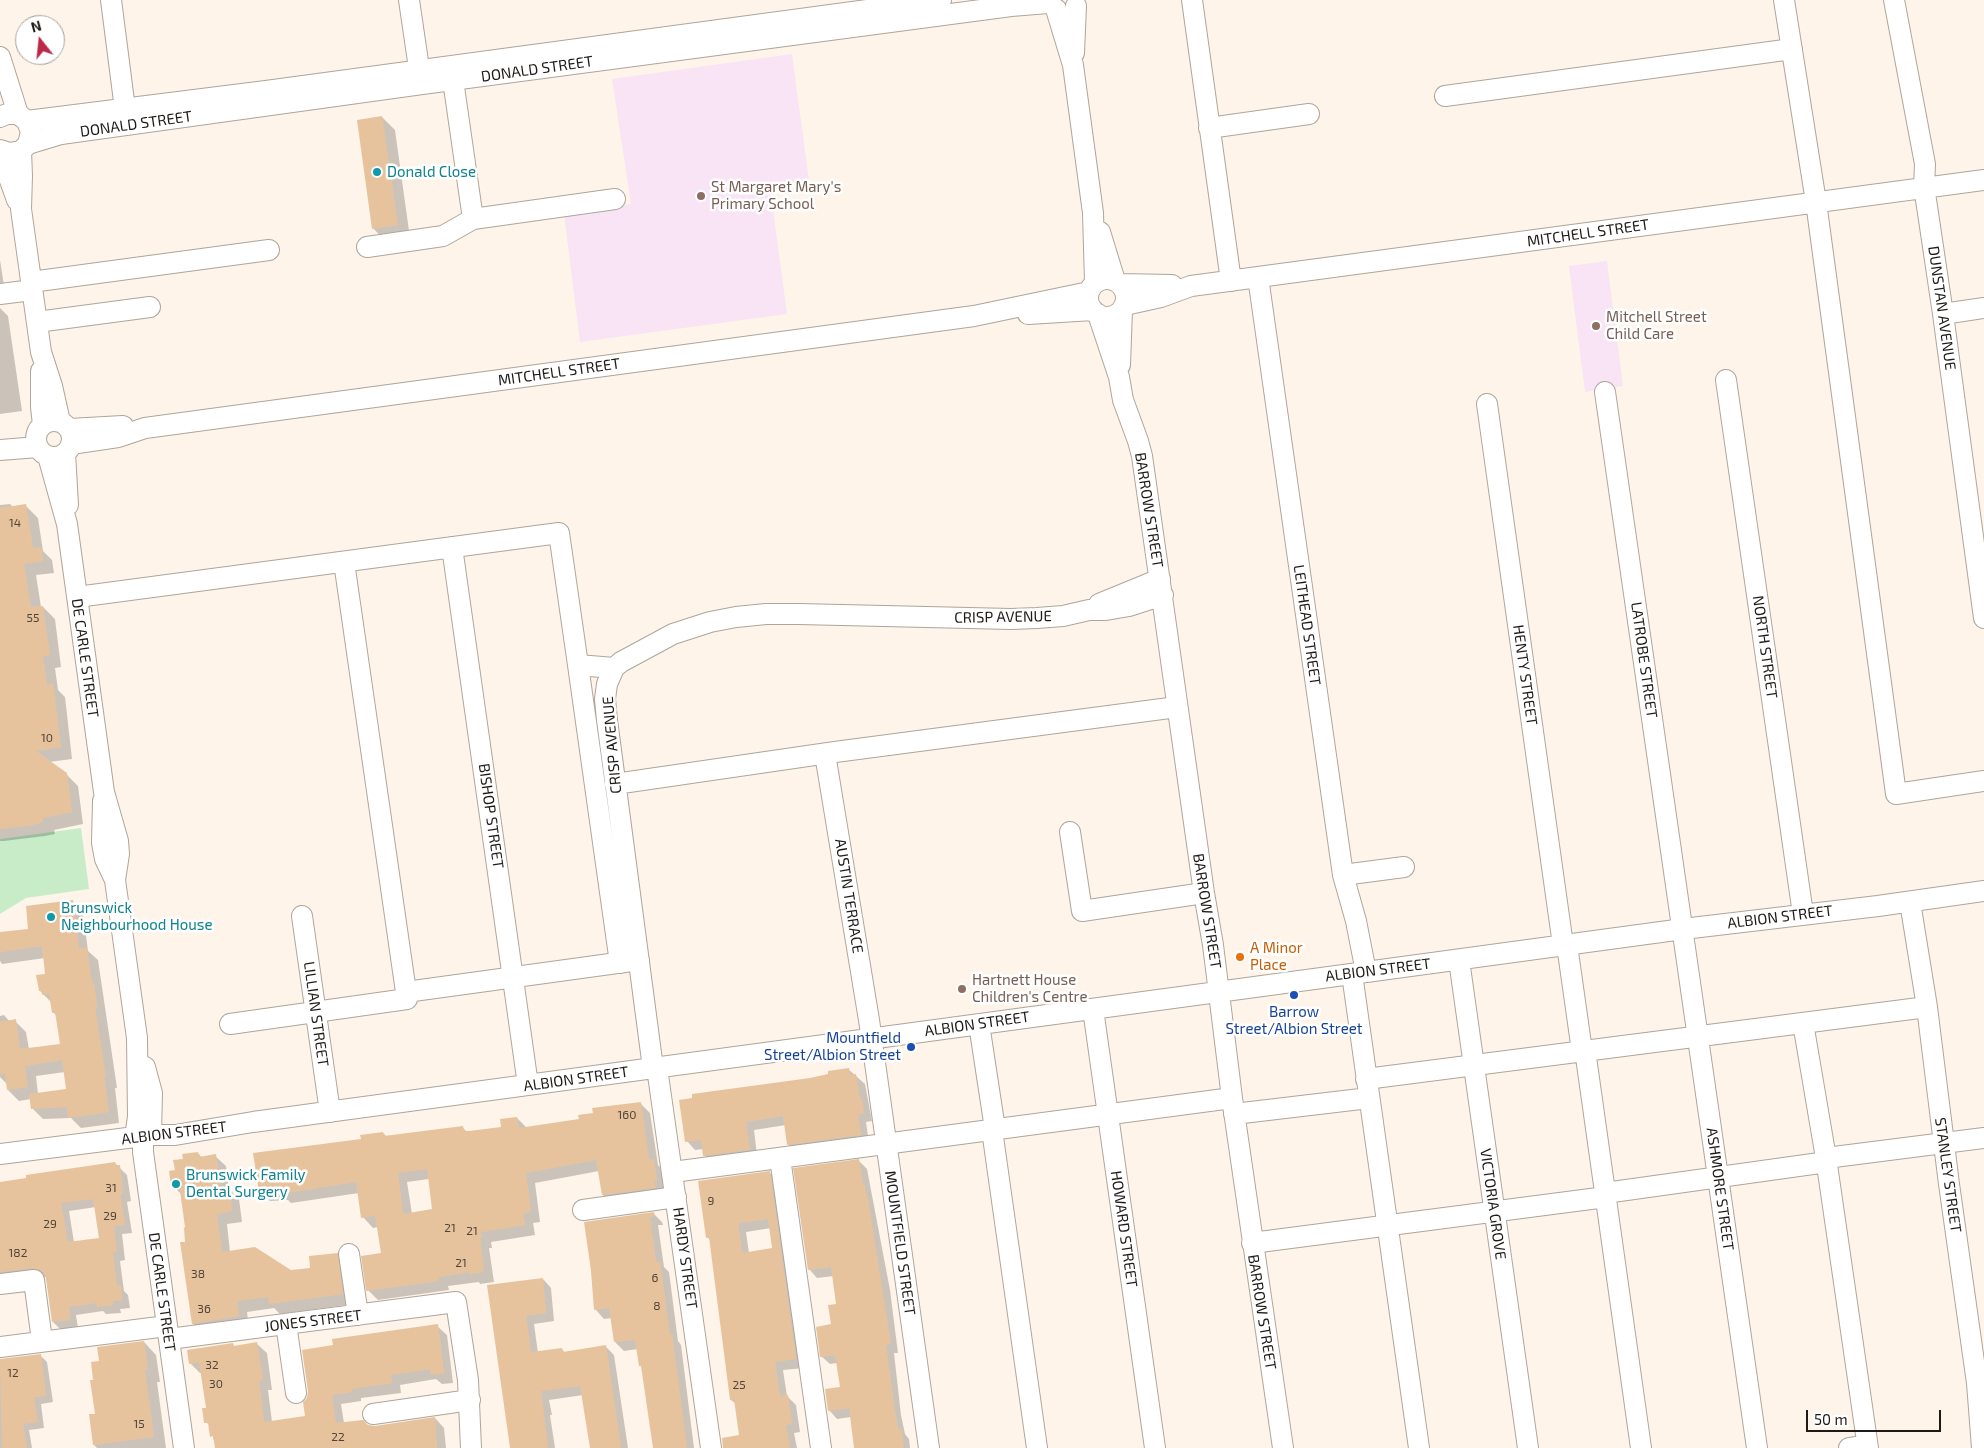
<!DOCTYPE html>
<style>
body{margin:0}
#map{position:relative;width:1984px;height:1448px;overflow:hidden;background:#fef4e9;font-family:"Exo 2",sans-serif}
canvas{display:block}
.north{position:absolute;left:15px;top:15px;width:50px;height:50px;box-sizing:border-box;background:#fff;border:1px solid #a5a3a2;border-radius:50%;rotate:344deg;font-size:14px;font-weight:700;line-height:20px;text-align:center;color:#1e1a17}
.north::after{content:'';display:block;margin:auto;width:18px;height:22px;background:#ba2948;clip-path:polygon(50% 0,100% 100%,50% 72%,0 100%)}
.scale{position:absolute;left:1806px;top:1410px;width:135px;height:22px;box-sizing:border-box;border:2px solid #1e1a17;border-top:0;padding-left:6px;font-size:15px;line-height:18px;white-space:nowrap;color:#1e1a17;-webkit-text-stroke:4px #fff;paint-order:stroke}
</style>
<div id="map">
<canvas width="1984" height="1448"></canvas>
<div class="north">N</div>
<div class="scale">50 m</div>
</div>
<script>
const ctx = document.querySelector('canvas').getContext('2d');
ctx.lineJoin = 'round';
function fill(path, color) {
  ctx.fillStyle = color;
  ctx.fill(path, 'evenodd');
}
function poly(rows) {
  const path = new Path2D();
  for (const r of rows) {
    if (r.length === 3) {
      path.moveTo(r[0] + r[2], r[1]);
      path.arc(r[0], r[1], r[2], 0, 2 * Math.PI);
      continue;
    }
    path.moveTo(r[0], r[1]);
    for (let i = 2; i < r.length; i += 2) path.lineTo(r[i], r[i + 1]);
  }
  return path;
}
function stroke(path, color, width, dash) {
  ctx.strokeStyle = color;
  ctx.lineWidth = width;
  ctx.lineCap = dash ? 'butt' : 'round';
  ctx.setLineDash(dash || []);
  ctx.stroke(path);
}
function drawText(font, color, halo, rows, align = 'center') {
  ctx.font = font + ' "Exo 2",sans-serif';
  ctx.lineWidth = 5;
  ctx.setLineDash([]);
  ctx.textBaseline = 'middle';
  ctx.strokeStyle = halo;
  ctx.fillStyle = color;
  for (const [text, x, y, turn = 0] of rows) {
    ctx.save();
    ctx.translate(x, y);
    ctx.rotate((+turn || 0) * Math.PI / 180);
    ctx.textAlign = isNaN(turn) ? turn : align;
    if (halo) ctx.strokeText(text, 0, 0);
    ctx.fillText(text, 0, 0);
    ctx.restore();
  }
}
fill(poly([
 [792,54,809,181,770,187,787,314,580,342,564,214,631,204,612,79],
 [1607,261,1623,386,1585,392,1569,266]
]), '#f8e4f4');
fill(poly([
 [81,828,89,889,26,898,0,914,0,839]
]), '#c8ecc8');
fill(poly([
 [382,117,395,130,410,238,386,242,373,228],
 [0,260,5,292,0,296],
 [0,308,8,316,22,411,0,414],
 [10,504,13,507,26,506,38,518,43,551,52,560,54,573,36,575,41,607,43,607,55,619,61,667,55,668,58,690,65,697,72,759,49,762,66,774,78,786,83,824,54,830,55,834,45,836,4,841,0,841,0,505],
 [72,901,83,913,88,951,98,960,117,1088,115,1088,119,1123,81,1128,71,1118,43,1119,32,1108,31,1099,19,1101,8,1090,7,1084,0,1077,0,1016,4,1015,10,1022,15,1021,26,1032,29,1049,61,1045,57,1016,53,1012,51,1002,40,991,47,975,45,958,2,964,0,961,0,934,30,930],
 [65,1072,67,1090,38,1094,36,1076],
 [848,1069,865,1084,872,1121,866,1122,869,1143,797,1153,788,1144,786,1125,754,1130,757,1155,713,1164,704,1155,703,1149,695,1150,687,1141,811,1079],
 [640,1103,650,1113,658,1165,663,1171,666,1190,613,1205,603,1195,599,1171,535,1183,540,1222,533,1223,535,1235,491,1242,492,1248,489,1248,494,1282,480,1284,479,1282,448,1286,449,1290,378,1300,368,1290,382,1254,378,1227,373,1228,363,1217,359,1193,291,1203,288,1200,270,1201,260,1191,362,1140,383,1133,387,1137,463,1128,467,1132,503,1128,517,1118,527,1128,580,1120],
 [429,1179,433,1210,412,1214,407,1182],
 [198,1153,202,1158,215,1156,226,1166,229,1189,239,1199,242,1222,227,1224,230,1252,290,1272,311,1269,337,1254,348,1264,353,1304,280,1314,274,1308,247,1312,249,1327,203,1334,193,1324,187,1228,182,1195,172,1185,176,1171,185,1160],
 [859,1161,867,1169,890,1290,898,1353,894,1353,901,1415,905,1434,909,1439,910,1448,855,1448,851,1417,837,1419,829,1410,841,1389,837,1363,830,1364,821,1356,838,1305,834,1276,817,1278,809,1269],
 [115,1163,127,1175,131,1201,127,1202,132,1233,122,1234,125,1260,120,1261,124,1291,128,1295,130,1308,120,1309,121,1313,106,1314,103,1311,76,1315,78,1328,61,1330,53,1322,46,1277,7,1280,0,1284,0,1183],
 [96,1207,100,1239,74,1242,69,1211],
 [769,1172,778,1181,804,1368,783,1370,787,1396,796,1405,800,1432,794,1433,797,1448,742,1448,736,1404,731,1400,711,1241,707,1237],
 [771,1228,774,1249,749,1253,746,1232],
 [653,1213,662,1222,663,1225,658,1225,664,1267,669,1272,678,1341,681,1345,694,1448,654,1448,643,1369,640,1365,638,1349,624,1351,615,1342,612,1318,604,1319,596,1310,592,1270],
 [543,1279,551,1288,554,1321,534,1324,538,1353,562,1349,565,1353,606,1347,614,1355,628,1448,591,1448,583,1395,549,1400,552,1415,550,1415,555,1448,511,1448,489,1286],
 [437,1326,447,1335,453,1383,442,1384,436,1379,400,1385,401,1393,361,1398,361,1401,341,1404,344,1423,375,1427,435,1418,444,1428,446,1448,216,1448,210,1426,206,1422,207,1409,202,1373,200,1373,190,1363,232,1344,235,1347,257,1344,267,1353,272,1390,268,1390,272,1422,307,1417,305,1403],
 [144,1342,156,1355,160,1382,157,1382,166,1448,97,1448,94,1445,96,1415,95,1381,101,1362],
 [40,1355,47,1362,53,1402,41,1404,44,1428,29,1430,32,1448,0,1448,0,1360]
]), '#0003');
fill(poly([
 [382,116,398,225,372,229,357,120],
 [26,504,33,548,41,547,43,561,24,564,31,607,43,606,50,655,43,656,47,685,53,684,61,747,36,751,67,773,72,812,43,818,43,822,33,825,0,829,0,508],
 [73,900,79,948,87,948,92,983,94,982,97,1008,95,1008,106,1077,104,1077,109,1112,68,1118,67,1107,31,1109,29,1094,66,1089,62,1060,25,1066,28,1087,7,1090,5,1074,0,1074,0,1022,16,1019,20,1049,60,1044,55,1012,52,1013,49,994,42,995,42,991,39,991,36,975,45,974,42,946,0,952,0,932,28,929,26,906],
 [849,1068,850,1075,856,1074,860,1099,862,1098,864,1113,858,1114,861,1135,787,1145,783,1116,746,1122,750,1150,753,1149,703,1156,701,1140,685,1142,679,1100,692,1098,692,1094,810,1078,828,1074,828,1071],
 [641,1102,649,1160,654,1159,657,1181,654,1181,656,1188,602,1195,596,1160,526,1173,531,1212,523,1213,525,1225,481,1232,482,1238,480,1238,484,1272,469,1274,469,1272,439,1277,439,1281,366,1291,361,1256,381,1253,375,1216,361,1218,356,1182,280,1194,280,1191,259,1192,253,1153,361,1139,360,1135,383,1132,384,1136,463,1126,464,1131,469,1131,501,1127,500,1119,517,1117,519,1128,579,1119,578,1115,593,1113,592,1108],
 [427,1169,432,1209,403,1214,398,1173],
 [198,1152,199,1157,216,1154,221,1188,229,1187,232,1211,217,1214,222,1252,255,1247,291,1270,310,1268,309,1256,338,1253,343,1294,269,1304,268,1297,237,1301,239,1316,192,1324,180,1242,185,1242,184,1228,185,1227,179,1184,171,1186,169,1171,175,1170,173,1160,183,1159,182,1154],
 [859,1159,863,1184,864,1184,868,1200,889,1332,891,1344,886,1345,894,1405,898,1429,901,1429,904,1448,854,1448,849,1408,828,1411,825,1389,840,1387,835,1355,820,1357,816,1327,831,1324,828,1305,836,1304,831,1267,808,1270,793,1168],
 [115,1162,116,1165,120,1165,123,1193,120,1194,125,1225,114,1226,117,1252,113,1253,117,1286,121,1285,122,1300,113,1301,113,1305,97,1307,96,1303,69,1307,70,1320,52,1322,46,1278,43,1272,33,1268,0,1272,0,1182,26,1178,26,1175],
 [93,1199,99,1238,68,1242,61,1203],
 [770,1171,796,1359,775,1362,780,1396,788,1395,792,1424,786,1425,790,1448,723,1448,722,1438,739,1435,734,1400,730,1400,709,1237,706,1238,698,1181],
 [768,1219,772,1248,742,1253,738,1223],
 [654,1212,655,1216,650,1217,656,1262,660,1262,670,1335,672,1334,687,1448,653,1448,641,1366,639,1366,635,1340,614,1342,609,1308,594,1310,591,1271,584,1222],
 [543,1278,546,1313,526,1316,531,1352,562,1348,563,1352,606,1345,621,1448,590,1448,580,1386,541,1391,548,1448,510,1448,487,1285],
 [438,1324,444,1373,431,1375,430,1369,391,1375,392,1383,352,1389,352,1392,332,1395,336,1423,363,1420,368,1425,375,1426,435,1417,437,1448,215,1448,213,1436,210,1437,208,1423,204,1423,202,1408,206,1408,199,1362,189,1364,187,1350,233,1343,234,1346,257,1342,263,1380,259,1381,264,1422,305,1416,303,1402,307,1398,308,1391,302,1350,333,1345,332,1339],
 [144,1341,148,1369,145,1370,154,1437,93,1445,89,1414,95,1414,90,1380,93,1380,91,1362,99,1361,97,1347],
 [41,1354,46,1396,34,1397,38,1422,23,1424,27,1448,2,1448,0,1359]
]), '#e7c39d');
const minor = poly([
 [111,0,125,109],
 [409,0,421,82],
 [1192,0,1231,281],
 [1784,0,1816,202,1896,794,1984,781],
 [1894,0,1925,164,1924,187,1928,213,1943,314,1984,618],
 [1056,9,1073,65,1093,213,1095,283],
 [1074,53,1076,6],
 [0,57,18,114],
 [453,80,473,219,615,199],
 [1445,96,1792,49],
 [0,117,7,114,18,114,27,121,31,132,28,144,21,151,9,153,0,150],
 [27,121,266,91,941,0],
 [1209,128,1309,114],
 [28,144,61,134,422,84,1011,6,1048,3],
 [21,151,22,176,21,209,41,352,52,386,60,422],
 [3,152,8,175,17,200],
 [1100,232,1115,281],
 [367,247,443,236,473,219],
 [1258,277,1343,875,1356,921,1366,972],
 [1107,298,19],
 [31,282,269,250],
 [1120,284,1172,285],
 [0,294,32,290],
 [1125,305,1161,297,1191,286,1984,180],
 [1028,314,1093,310],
 [1098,314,1119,377,1123,400,1138,441,1142,456,1204,893,1213,945,1232,1098,1283,1448],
 [1943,314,1984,308],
 [37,322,150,307],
 [1120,365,1122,310],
 [41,371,41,407,43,425],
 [1726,380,1803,914],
 [1605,392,1757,1448],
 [1487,404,1563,945],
 [54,439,18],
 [69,429,123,426],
 [71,444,118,437,145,428,974,316,1089,292],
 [0,450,38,447],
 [65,453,68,505],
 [48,456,67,524,104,792,118,841,119,854,115,880,137,1038,138,1117,135,1137],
 [452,547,528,1085],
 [344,562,406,992],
 [77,597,559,533,578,665,614,668],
 [1099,604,1160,579],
 [578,665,620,963],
 [825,754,869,1020,929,1448],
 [615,784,835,752,1177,707],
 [103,801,102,843,105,859,115,880],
 [1070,832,1082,911,1204,893],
 [1343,875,1404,867],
 [1910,902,1927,1007,1949,1184,1977,1383,1982,1448],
 [302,916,330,1112],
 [1567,945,1582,1051],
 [1459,960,1528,1448],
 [1352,974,1419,1448],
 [1093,1009,1155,1448],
 [1803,1023,1826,1158,1868,1448],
 [230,1024,407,999,406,992,639,960],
 [979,1024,995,1129],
 [1585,1050,1641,1448],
 [145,1067,152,1093,151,1135],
 [653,1068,607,720,605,699,607,684,614,668,621,662,673,634,710,622,736,617,766,614,799,614,1011,619,1037,618,1063,616,1089,610,1106,610,1129,606,1163,595],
 [657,1068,711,1448],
 [1366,1079,1927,1007],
 [1234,1114,1369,1098],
 [992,1130,1037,1448],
 [143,1136,143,1152,184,1448],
 [0,1154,151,1135,175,1135,253,1122,1366,972,1683,929,1878,906,1984,891],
 [780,1158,821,1448],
 [1826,1158,1984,1138],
 [673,1172,1232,1098],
 [1605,1193,1827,1162],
 [583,1210,676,1197],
 [1252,1243,1606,1197],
 [349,1254,358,1315],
 [0,1284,34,1280,42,1341],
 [286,1324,296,1393],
 [169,1339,456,1302,468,1380,471,1448],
 [0,1347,167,1326],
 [373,1414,470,1400],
 [1849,1448,1867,1445]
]);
stroke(minor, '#aea59b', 22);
stroke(minor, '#fff', 20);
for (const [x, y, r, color] of [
 [377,172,5,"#0f9aa8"],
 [701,196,5,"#8d6e63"],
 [1596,326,5,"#8d6e63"],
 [51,917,5,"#0f9aa8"],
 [1240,957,5,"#e8710a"],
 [962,989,5,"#8d6e63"],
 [1294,995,5,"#1a4fb4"],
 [911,1047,5,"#1a4fb4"],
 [176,1184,5,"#0f9aa8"]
]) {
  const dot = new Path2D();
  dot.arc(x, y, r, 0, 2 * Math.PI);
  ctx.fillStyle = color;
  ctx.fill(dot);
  stroke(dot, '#fff', 2);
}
drawText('12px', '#504438', null, [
 ["14",15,523],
 ["55",33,618],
 ["10",47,738],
 ["160",627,1115],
 ["31",111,1188],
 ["9",711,1201],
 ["29",110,1216],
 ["29",50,1224],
 ["21",450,1228],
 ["21",472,1231],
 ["182",18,1253],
 ["21",461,1263],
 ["38",198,1274],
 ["6",655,1278],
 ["8",657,1306],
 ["36",204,1309],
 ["32",212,1365],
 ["12",13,1373],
 ["30",216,1384],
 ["25",739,1385],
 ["15",139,1424],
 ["22",338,1437]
]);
drawText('15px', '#1e1a17', '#fff', [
 ["DONALD STREET",537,69,-8],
 ["DONALD STREET",136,124,-8],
 ["MITCHELL STREET",1588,233,-8],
 ["DUNSTAN AVENUE",1942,308,82],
 ["MITCHELL STREET",559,372,-8],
 ["BARROW STREET",1149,510,81],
 ["CRISP AVENUE",1003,617,-1],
 ["LEITHEAD STREET",1307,625,82],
 ["NORTH STREET",1765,647,82],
 ["DE CARLE STREET",85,658,82],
 ["LATROBE STREET",1644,660,82],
 ["HENTY STREET",1525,675,82],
 ["CRISP AVENUE",612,745,-95],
 ["BISHOP STREET",491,816,82],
 ["AUSTIN TERRACE",849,896,81],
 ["BARROW STREET",1207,911,81],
 ["ALBION STREET",1780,917,-7],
 ["ALBION STREET",1378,970,-7],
 ["LILLIAN STREET",316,1014,82],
 ["ALBION STREET",977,1024,-8],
 ["ALBION STREET",576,1079,-8],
 ["ALBION STREET",174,1133,-7],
 ["STANLEY STREET",1948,1175,82],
 ["ASHMORE STREET",1720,1189,82],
 ["VICTORIA GROVE",1493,1204,82],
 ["HOWARD STREET",1124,1229,82],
 ["MOUNTFIELD STREET",900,1243,82],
 ["HARDY STREET",685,1258,82],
 ["DE CARLE STREET",162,1292,82],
 ["BARROW STREET",1262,1312,81],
 ["JONES STREET",313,1321,-7]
]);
drawText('15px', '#0d838f', '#fff', [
 ["Donald Close",387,172],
 ["Brunswick",61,908],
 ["Neighbourhood House",61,925],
 ["Brunswick Family",186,1175],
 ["Dental Surgery",186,1192]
], 'left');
drawText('15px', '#785e54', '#fff', [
 ["St Margaret Mary's",711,187],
 ["Primary School",711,204],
 ["Mitchell Street",1606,317],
 ["Child Care",1606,334],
 ["Hartnett House",972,980],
 ["Children's Centre",972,997]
], 'left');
drawText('15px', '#c56008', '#fff', [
 ["A Minor",1250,948],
 ["Place",1250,965]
], 'left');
drawText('15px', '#164399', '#fff', [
 ["Barrow",1294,1012],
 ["Street/Albion Street",1294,1029],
 ["Mountfield",901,1038,"right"],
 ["Street/Albion Street",901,1055,"right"]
]);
</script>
